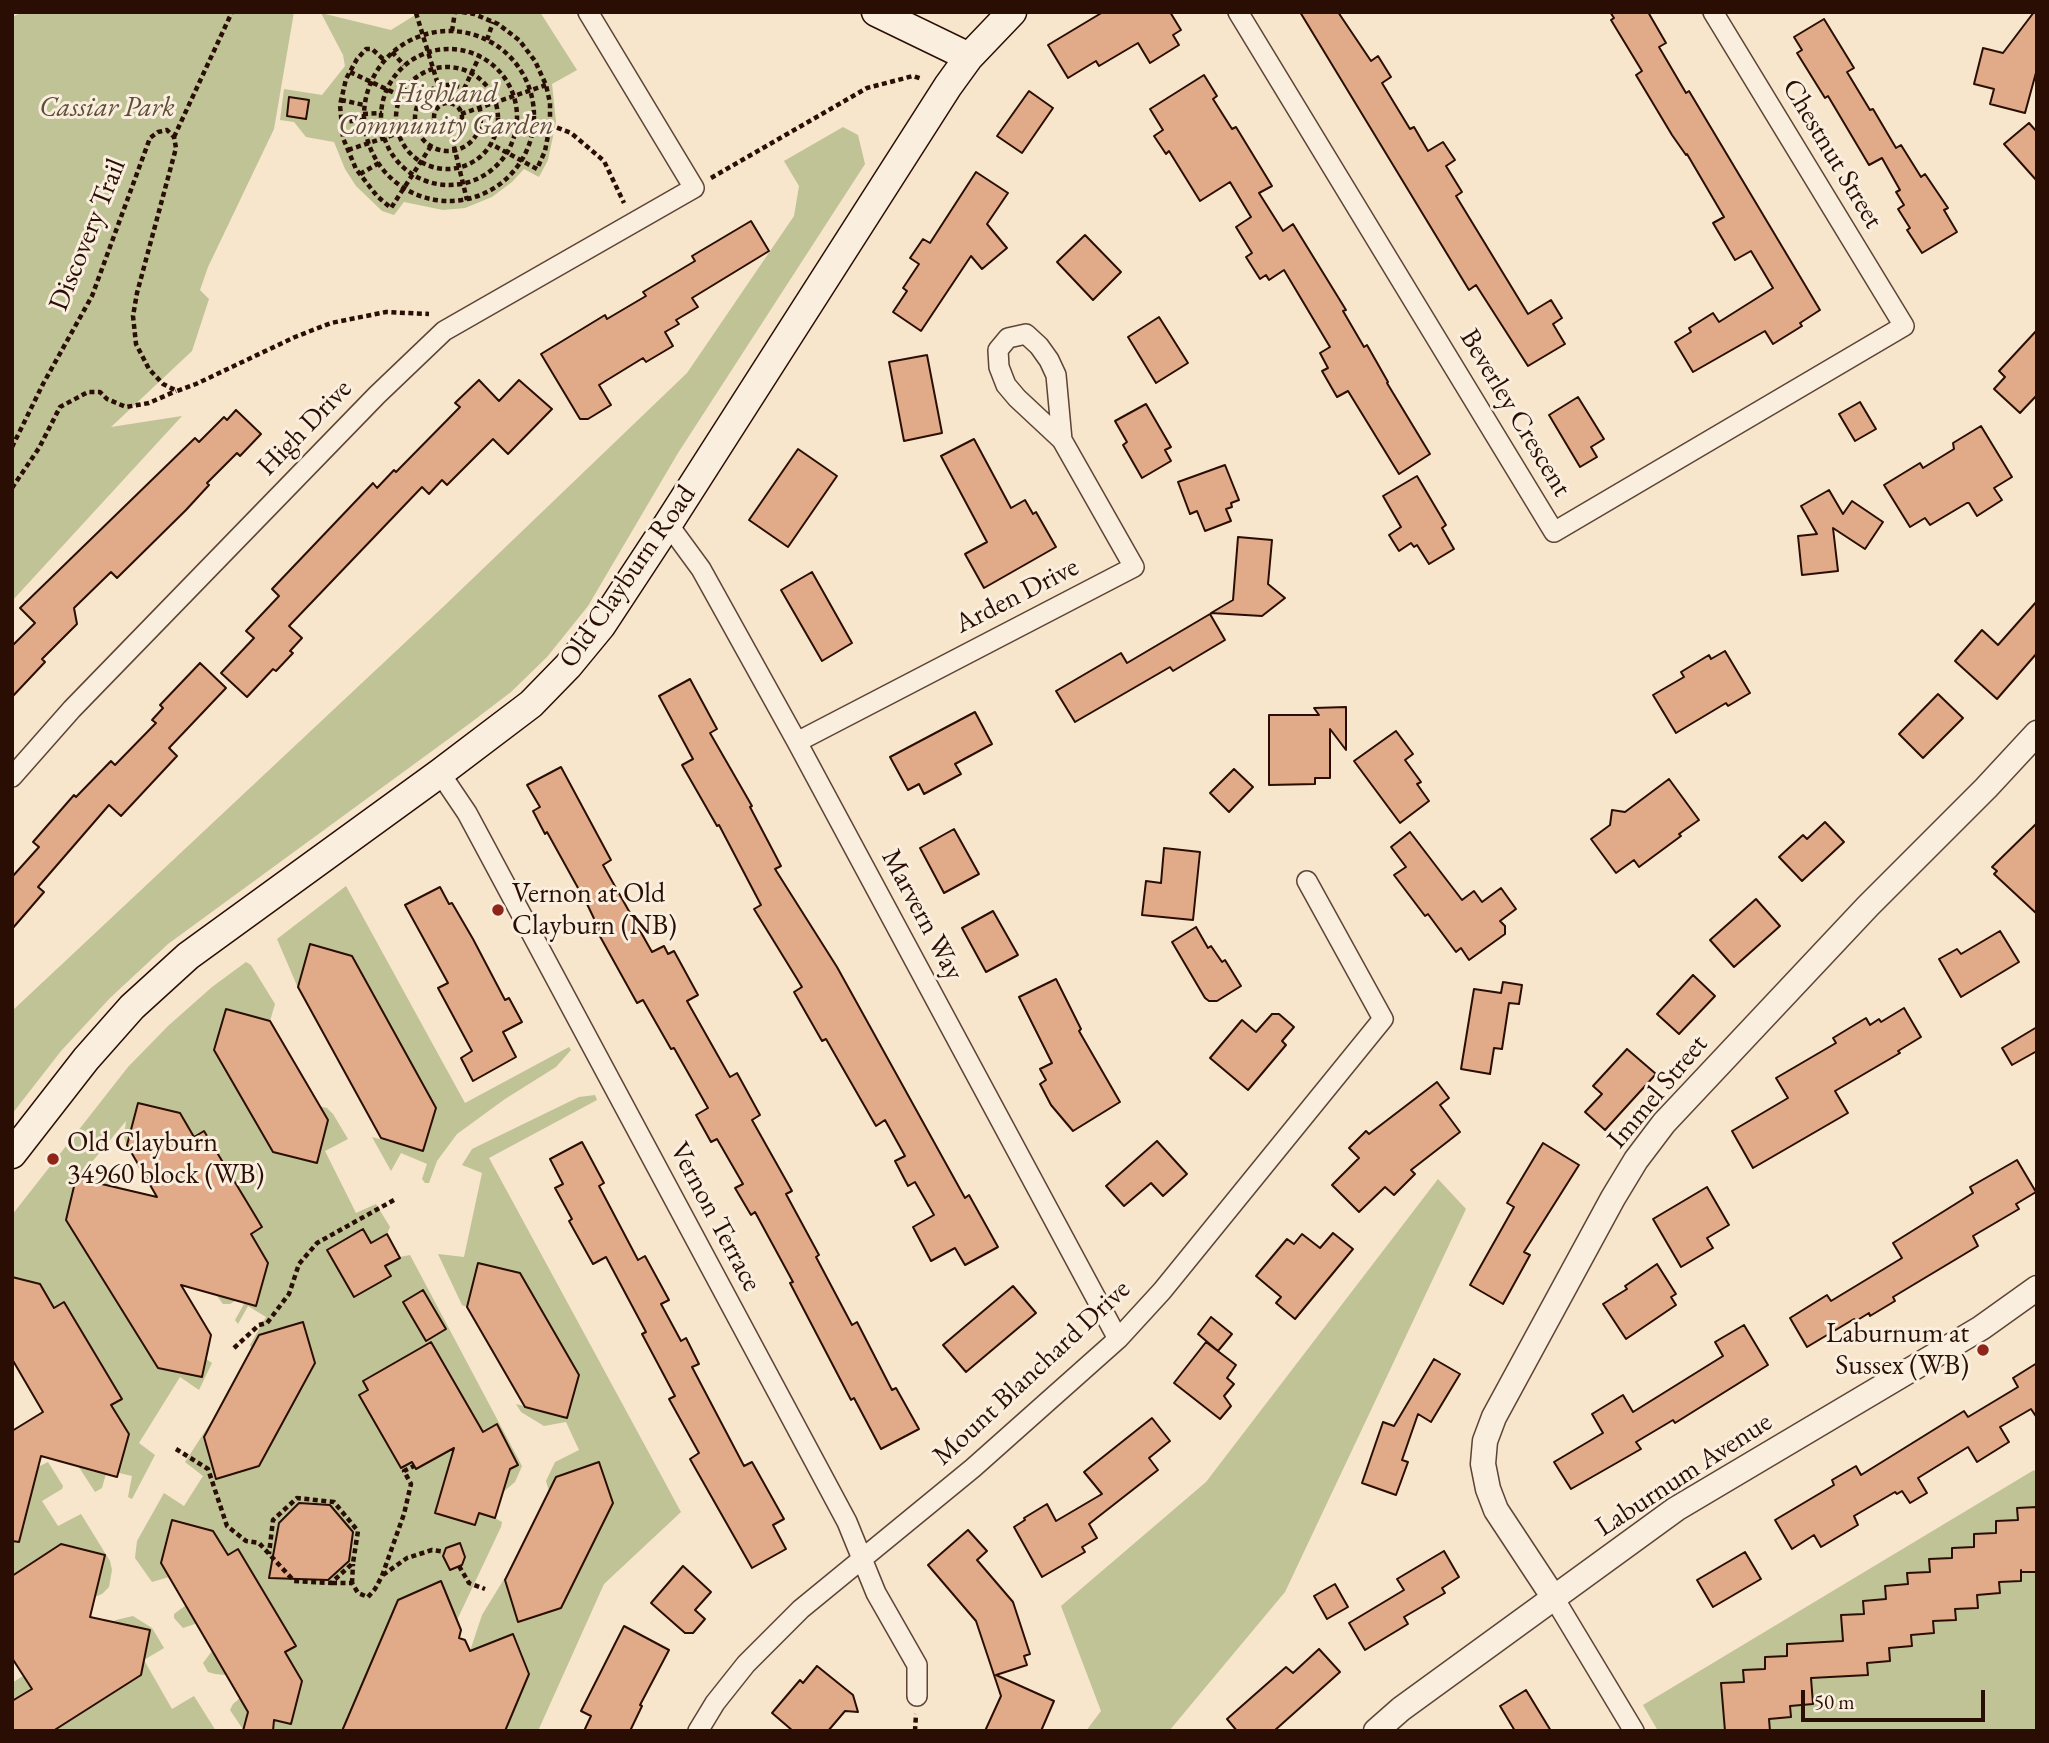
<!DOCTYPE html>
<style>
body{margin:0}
#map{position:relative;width:2049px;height:1743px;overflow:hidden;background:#f7e5cc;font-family:"EB Garamond",serif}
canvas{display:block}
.frame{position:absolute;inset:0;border:14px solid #2a0e04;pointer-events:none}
.scale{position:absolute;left:1801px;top:1690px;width:184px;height:32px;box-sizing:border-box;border:4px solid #2a0e04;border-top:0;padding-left:9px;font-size:21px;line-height:24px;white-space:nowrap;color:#2a0e04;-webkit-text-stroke:5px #faeede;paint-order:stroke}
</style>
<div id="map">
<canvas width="2049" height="1743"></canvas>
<div class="frame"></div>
<div class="scale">50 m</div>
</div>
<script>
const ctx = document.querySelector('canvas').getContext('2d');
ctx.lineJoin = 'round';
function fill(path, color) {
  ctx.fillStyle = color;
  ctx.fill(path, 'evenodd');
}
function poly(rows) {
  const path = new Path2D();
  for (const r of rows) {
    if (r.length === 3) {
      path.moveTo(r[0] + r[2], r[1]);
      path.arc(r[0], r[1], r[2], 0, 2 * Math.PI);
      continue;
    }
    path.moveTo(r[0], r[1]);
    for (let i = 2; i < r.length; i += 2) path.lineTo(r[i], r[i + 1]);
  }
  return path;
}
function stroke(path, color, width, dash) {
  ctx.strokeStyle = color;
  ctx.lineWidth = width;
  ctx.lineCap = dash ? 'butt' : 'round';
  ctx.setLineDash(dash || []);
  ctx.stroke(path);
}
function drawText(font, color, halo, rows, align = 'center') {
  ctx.font = font + ' "EB Garamond",serif';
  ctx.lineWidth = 6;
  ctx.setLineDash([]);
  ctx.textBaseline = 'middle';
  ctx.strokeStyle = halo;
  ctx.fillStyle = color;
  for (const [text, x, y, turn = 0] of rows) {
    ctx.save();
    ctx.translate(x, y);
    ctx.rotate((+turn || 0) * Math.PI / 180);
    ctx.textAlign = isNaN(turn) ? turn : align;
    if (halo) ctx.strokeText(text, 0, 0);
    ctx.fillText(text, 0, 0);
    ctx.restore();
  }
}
fill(poly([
 [23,12,294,12,274,129,208,267,200,290,209,299,192,351,111,427,182,416,12,601,12,17],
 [420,12,540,12,577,70,552,84,556,122,548,160,539,177,524,169,512,182,492,197,465,208,443,210,404,202,394,215,382,211,356,186,345,169,334,142,306,137,294,122,280,120,284,89,322,95,345,66,343,55,321,13,391,30],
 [843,127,858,135,865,164,678,453,588,606,547,657,511,692,469,724,168,944,110,998,61,1051,12,1114,12,1011,443,607,687,373,794,216,799,186,784,161],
 [346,886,465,1103,569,1047,571,1050,556,1067,505,1099,457,1134,437,1161,429,1183,425,1183,422,1179,427,1164,401,1153,391,1171,372,1137,423,1151,436,1108,352,956,310,944,298,988,277,939],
 [246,962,251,965,275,1004,270,1021,226,1009,214,1050,319,1106,327,1108,333,1114,348,1139,325,1151,356,1213,376,1204,390,1227,387,1234,400,1257,410,1255,522,1466,515,1482,503,1492,495,1518,502,1522,501,1527,457,1620,428,1636,399,1731,244,1731,230,1710,233,1704,240,1698,240,1667,226,1675,215,1674,208,1672,203,1663,212,1651,210,1619,183,1628,174,1618,174,1614,197,1597,169,1577,152,1582,135,1558,137,1541,164,1493,184,1506,203,1476,185,1462,211,1422,226,1430,239,1405,225,1398,252,1349,250,1345,266,1317,248,1306,238,1324,235,1320,244,1304,238,1299,230,1304,223,1304,206,1281,165,1182,135,1159,127,1147,124,1137,126,1121,81,1175,108,1180,121,1188,188,1297,175,1305,206,1359,212,1363,199,1390,180,1377,139,1443,155,1455,132,1499,128,1497,132,1476,107,1470,102,1488,95,1492,71,1455,12,1342,12,1215,128,1067,168,1026,212,987],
 [595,1095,597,1100,489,1158,681,1512,604,1584,538,1731,453,1731,470,1651,482,1615,512,1566,526,1573,538,1548,524,1540,549,1491,546,1481,555,1462,579,1450,566,1422,544,1426,521,1412,516,1404,567,1418,520,1273,478,1263,467,1307,462,1305,438,1254,464,1257,482,1173,462,1165,472,1149,579,1097],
 [1438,1179,1466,1209,1285,1592,1169,1731,1086,1731,1101,1711,1061,1606,1206,1482],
 [12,1455,38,1467,48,1462,63,1486,62,1489,42,1501,58,1526,81,1514,110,1561,112,1570,109,1587,102,1594,12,1631],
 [2034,1470,2037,1475,2037,1731,1658,1731,1643,1705],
 [133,1616,152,1628,164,1648,144,1660,172,1709,194,1696,216,1731,12,1731,12,1683,70,1646,116,1620]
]), '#bfc396');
const building = poly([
 [1103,12,1170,12,1181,30,1173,35,1179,45,1150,63,1138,43,1099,66,1096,61,1068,78,1048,45,1103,12],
 [1300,12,1338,12,1371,61,1378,56,1391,77,1382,83,1410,129,1414,127,1428,151,1443,142,1455,160,1446,166,1462,192,1456,196,1528,314,1551,300,1562,318,1553,324,1565,344,1528,366,1476,285,1469,290,1300,12],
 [1610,12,1648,12,1666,43,1659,47,1686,93,1689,91,1820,310,1800,323,1802,326,1773,344,1765,331,1693,372,1675,342,1691,332,1689,328,1713,313,1719,322,1773,288,1751,251,1735,260,1713,223,1724,217,1687,154,1686,155,1672,135,1636,75,1642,71,1611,20,1614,18,1610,12],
 [2034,12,2037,12,2037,69,2025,113,1990,104,1994,89,1974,84,1983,48,2003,53,2034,12],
 [1824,19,1854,68,1847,72,1870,110,1873,109,1896,148,1901,145,1921,177,1925,174,1948,208,1944,210,1957,232,1922,253,1907,230,1910,228,1898,209,1904,205,1896,192,1900,190,1882,158,1869,165,1828,96,1825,98,1797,53,1802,50,1794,37,1824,19],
 [1204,75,1217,96,1213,99,1232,129,1236,127,1272,186,1259,193,1283,231,1293,224,1346,310,1343,311,1364,347,1367,345,1388,382,1387,383,1430,454,1399,474,1348,391,1337,397,1322,371,1328,368,1320,353,1330,347,1284,270,1269,280,1266,275,1260,279,1246,257,1252,253,1236,227,1251,217,1230,182,1200,201,1169,151,1166,154,1154,136,1163,130,1150,109,1204,75],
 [1029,91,1053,108,1022,153,997,136,1029,91],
 [289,97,309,100,306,119,287,116,289,97],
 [2029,123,2037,132,2037,181,2004,144,2029,123],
 [976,172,1008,193,987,224,1007,248,982,269,971,256,921,331,893,312,907,291,903,288,919,264,910,258,923,239,930,243,976,172],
 [751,221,769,251,692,298,698,307,676,320,679,324,665,332,673,346,646,362,643,358,599,385,611,405,588,419,580,419,541,354,605,315,607,319,646,296,643,292,695,261,692,256,751,221],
 [1085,235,1121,272,1093,300,1057,262,1085,235],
 [1159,317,1188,363,1156,383,1128,337,1159,317],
 [2037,330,2037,395,2020,413,1994,389,2005,377,1999,371,2037,330],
 [927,355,942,433,904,441,889,362,927,355],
 [479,380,499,401,519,380,552,409,508,454,493,439,447,485,442,480,429,494,422,487,289,626,302,638,290,651,293,653,276,671,273,669,247,697,221,673,254,638,246,631,279,596,272,589,373,483,377,488,394,470,396,472,460,407,455,403,479,380],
 [1578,397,1604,439,1591,447,1597,457,1580,467,1549,415,1578,397],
 [1860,402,1876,429,1855,441,1839,414,1860,402],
 [1146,404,1171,447,1165,450,1171,461,1142,478,1123,445,1127,442,1115,421,1146,404],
 [236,410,261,434,240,456,237,453,207,483,209,485,186,510,117,578,111,572,74,608,77,624,42,659,45,662,12,697,12,646,35,623,20,608,195,438,199,442,224,417,227,420,236,410],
 [1981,426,2012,477,1994,488,2002,500,1977,516,1969,503,1967,503,1930,525,1925,518,1910,527,1884,485,1920,463,1923,468,1954,449,1953,443,1981,426],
 [974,439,1011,508,1025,500,1033,514,1036,512,1056,547,984,588,965,554,987,542,941,456,974,439],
 [798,449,837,476,788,547,749,520,798,449],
 [1225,465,1239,500,1231,503,1232,507,1226,509,1231,521,1205,531,1197,511,1190,514,1178,482,1225,465],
 [1417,476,1446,525,1442,528,1454,549,1429,564,1417,545,1414,547,1411,543,1399,551,1389,535,1401,527,1383,496,1417,476],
 [1829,490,1843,514,1852,501,1883,522,1865,549,1833,528,1838,571,1802,575,1798,536,1817,534,1801,506,1829,490],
 [1238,537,1272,540,1268,584,1285,598,1262,616,1211,613,1233,600,1238,537],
 [812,572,852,643,822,661,781,590,812,572],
 [2037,601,2037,653,1997,699,1955,661,1982,630,1998,645,2037,601],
 [1210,614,1225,640,1173,671,1170,667,1075,722,1056,691,1121,653,1127,663,1210,614],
 [1725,651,1750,693,1728,706,1726,703,1676,733,1653,695,1684,677,1681,672,1709,655,1711,659,1725,651],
 [200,663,226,688,169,748,177,756,121,816,109,805,38,887,44,892,12,929,12,877,39,847,33,842,74,795,76,797,111,761,115,765,156,723,152,720,163,708,160,705,200,663],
 [690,679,717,729,710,733,752,806,750,807,781,866,775,869,837,967,965,1198,969,1195,998,1247,965,1265,955,1248,931,1261,913,1227,934,1215,915,1182,908,1186,895,1161,905,1156,885,1120,876,1126,826,1039,822,1041,794,992,802,987,754,909,761,905,719,825,717,826,682,765,693,759,659,696,690,679],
 [1938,694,1963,718,1923,758,1899,734,1938,694],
 [1346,707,1346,750,1330,729,1330,778,1315,778,1315,784,1269,785,1269,715,1319,715,1314,708,1346,707],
 [975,712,992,744,955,764,961,774,924,794,919,784,908,790,890,757,975,712],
 [1396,731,1413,754,1405,760,1421,782,1417,784,1429,801,1400,823,1354,761,1396,731],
 [561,767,611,860,603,865,652,952,664,946,668,954,674,951,698,995,687,1001,730,1077,737,1073,760,1115,752,1120,792,1191,786,1194,819,1255,816,1257,852,1325,857,1322,892,1390,896,1388,919,1429,881,1449,854,1398,851,1400,790,1283,793,1282,755,1212,751,1215,735,1188,743,1184,717,1139,711,1142,696,1115,708,1108,674,1048,671,1049,643,1000,637,1003,597,931,599,929,588,906,547,832,545,834,533,811,540,807,527,785,561,767],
 [1234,769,1253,787,1229,812,1210,793,1234,769],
 [1669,779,1699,820,1679,834,1681,836,1639,867,1634,860,1616,873,1591,839,1610,825,1612,810,1625,812,1669,779],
 [1825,822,1844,842,1802,881,1779,857,1803,835,1807,839,1825,822],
 [2037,823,2037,914,1994,874,1997,871,1992,867,2037,823],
 [954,829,979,874,944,893,920,848,954,829],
 [1410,832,1462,900,1474,891,1482,902,1501,888,1516,909,1500,921,1505,926,1505,934,1469,960,1461,948,1456,952,1428,914,1425,916,1394,875,1406,867,1391,847,1410,832],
 [1164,848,1200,852,1193,920,1142,915,1146,881,1161,883,1164,848],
 [440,887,449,904,452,903,473,939,505,1000,509,998,522,1022,503,1032,516,1057,473,1081,461,1058,472,1051,438,988,448,983,405,905,440,887],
 [1756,899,1780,926,1734,967,1710,940,1756,899],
 [993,911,1018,955,986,972,962,928,993,911],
 [1196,927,1208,948,1211,946,1222,962,1225,960,1241,986,1217,1001,1209,1001,1205,998,1172,942,1196,927],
 [2000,931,2019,962,1961,997,1939,959,1957,949,1961,954,2000,931],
 [310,944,352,956,436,1108,423,1151,381,1138,298,987,310,944],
 [1693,975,1715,996,1679,1034,1657,1014,1693,975],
 [1056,979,1081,1029,1079,1031,1120,1102,1073,1131,1051,1105,1040,1084,1046,1080,1040,1069,1052,1063,1019,997,1056,979],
 [1503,982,1522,985,1519,1004,1509,1003,1502,1049,1494,1048,1490,1074,1461,1069,1474,989,1501,993,1503,982],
 [1904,1008,1921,1037,1898,1051,1900,1053,1835,1091,1848,1113,1753,1168,1732,1131,1788,1098,1776,1078,1836,1043,1833,1038,1866,1018,1870,1025,1879,1019,1881,1022,1904,1008],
 [226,1009,270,1021,328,1120,317,1163,273,1152,214,1050,226,1009],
 [1272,1014,1279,1014,1294,1027,1282,1041,1286,1045,1248,1090,1210,1058,1242,1020,1256,1032,1272,1014],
 [2037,1027,2037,1051,2012,1065,2002,1048,2037,1027],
 [1627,1049,1656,1074,1605,1130,1585,1112,1602,1094,1593,1086,1627,1049],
 [1437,1082,1449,1098,1440,1105,1460,1132,1411,1170,1415,1174,1394,1195,1385,1187,1359,1212,1332,1185,1359,1158,1349,1148,1366,1131,1369,1134,1437,1082],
 [138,1103,180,1113,194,1137,204,1131,262,1227,251,1234,268,1263,256,1306,181,1285,211,1335,202,1377,158,1368,66,1220,76,1178,157,1197,127,1145,138,1103],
 [1157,1141,1187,1174,1163,1196,1151,1183,1124,1206,1106,1186,1157,1141],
 [582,1142,604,1183,599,1186,638,1260,645,1256,669,1300,661,1304,681,1341,686,1338,699,1364,692,1367,744,1466,752,1462,784,1519,773,1525,786,1549,752,1568,690,1459,699,1453,669,1399,675,1396,642,1334,646,1332,606,1257,593,1264,569,1221,572,1219,555,1188,563,1184,550,1159,582,1142],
 [1543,1143,1579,1165,1524,1252,1530,1255,1503,1304,1470,1285,1514,1207,1507,1203,1543,1143],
 [2017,1160,2036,1192,2016,1204,2019,1209,1973,1236,1978,1246,1893,1297,1895,1301,1870,1316,1869,1313,1856,1321,1854,1319,1807,1347,1790,1318,1827,1295,1831,1301,1902,1258,1893,1243,1973,1193,1970,1187,2017,1160],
 [1707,1187,1729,1225,1707,1238,1713,1248,1681,1267,1653,1219,1707,1187],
 [363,1229,371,1243,387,1234,400,1258,385,1266,391,1276,354,1297,327,1250,363,1229],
 [1333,1233,1353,1249,1295,1319,1276,1303,1281,1297,1256,1276,1287,1239,1294,1244,1302,1234,1320,1248,1333,1233],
 [478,1263,520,1273,579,1375,567,1418,525,1407,467,1307,478,1263],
 [1657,1264,1676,1294,1671,1297,1676,1305,1626,1339,1603,1304,1627,1289,1625,1286,1657,1264],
 [12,1277,40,1284,54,1308,64,1302,122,1399,111,1405,129,1434,117,1477,41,1456,19,1542,12,1541,12,1431,43,1412,12,1359,12,1277],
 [1013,1286,1036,1313,966,1372,943,1345,1013,1286],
 [423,1290,446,1329,426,1341,403,1302,423,1290],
 [1211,1317,1232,1334,1218,1351,1198,1334,1211,1317],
 [303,1322,315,1363,259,1466,216,1479,204,1437,259,1335,303,1322],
 [1744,1325,1768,1365,1675,1423,1673,1420,1636,1442,1641,1449,1571,1489,1554,1462,1603,1433,1592,1414,1623,1395,1633,1412,1723,1356,1715,1342,1744,1325],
 [431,1342,483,1432,497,1424,518,1465,510,1469,495,1518,479,1513,475,1525,435,1513,454,1448,416,1469,412,1462,401,1468,359,1395,368,1390,363,1381,431,1342],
 [1206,1342,1236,1365,1227,1378,1234,1384,1224,1396,1231,1406,1220,1419,1174,1383,1206,1342],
 [1434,1359,1460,1374,1431,1422,1418,1414,1402,1460,1408,1462,1396,1495,1362,1483,1383,1422,1394,1426,1434,1359],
 [2037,1363,2037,1418,2031,1409,2000,1427,2009,1442,1977,1462,1968,1447,1918,1478,1927,1493,1910,1503,1902,1491,1897,1494,1895,1492,1854,1516,1858,1525,1821,1547,1814,1535,1792,1549,1775,1520,1834,1485,1832,1480,1856,1466,1861,1475,1964,1411,1968,1417,2018,1387,2013,1378,2037,1363],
 [1152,1418,1170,1441,1149,1458,1158,1470,1089,1524,1097,1538,1082,1547,1085,1552,1042,1577,1014,1527,1025,1520,1024,1518,1047,1504,1056,1521,1102,1494,1084,1472,1152,1418],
 [599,1462,613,1503,561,1608,518,1622,505,1580,556,1477,599,1462],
 [299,1503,330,1505,353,1532,349,1561,328,1580,269,1578,279,1523,299,1503],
 [2037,1507,2037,1572,2021,1572,2021,1570,2021,1581,1999,1582,2000,1593,1977,1595,1978,1608,1955,1609,1956,1620,1933,1621,1934,1633,1911,1635,1912,1646,1889,1648,1890,1661,1867,1663,1868,1675,1811,1678,1813,1704,1790,1706,1791,1717,1769,1719,1770,1731,1725,1731,1721,1683,1744,1682,1743,1670,1765,1669,1765,1657,1787,1656,1787,1644,1843,1641,1841,1615,1864,1614,1863,1601,1886,1599,1885,1586,1908,1584,1907,1573,1930,1572,1929,1559,1952,1558,1952,1548,1974,1547,1974,1534,1996,1533,1996,1521,2018,1520,2017,1508,2037,1507],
 [172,1520,213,1531,228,1555,238,1549,296,1646,285,1652,302,1681,291,1724,274,1720,273,1731,243,1731,248,1712,161,1563,172,1520],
 [968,1530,987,1551,977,1560,1013,1602,1030,1654,1024,1656,1027,1665,996,1675,1054,1701,1041,1731,985,1731,1001,1696,976,1621,928,1565,968,1530],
 [460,1543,465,1557,462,1565,450,1570,443,1556,446,1548,460,1543],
 [61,1544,105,1555,90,1617,150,1630,141,1675,53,1731,12,1731,12,1701,32,1689,12,1658,12,1576,61,1544],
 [1444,1551,1459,1577,1442,1588,1445,1593,1404,1617,1408,1624,1365,1650,1349,1623,1404,1590,1397,1579,1444,1551],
 [1745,1552,1761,1579,1713,1607,1697,1580,1745,1552],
 [683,1566,711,1592,695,1610,705,1619,693,1633,685,1633,651,1603,683,1566],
 [441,1581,461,1630,459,1638,465,1640,470,1651,513,1634,529,1674,505,1731,342,1731,398,1600,441,1581],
 [1335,1584,1348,1607,1327,1619,1314,1596,1335,1584],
 [624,1626,669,1650,640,1705,642,1706,630,1731,584,1731,591,1716,581,1711,624,1626],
 [1319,1649,1340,1672,1274,1731,1237,1731,1227,1719,1286,1667,1293,1673,1319,1649],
 [817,1666,853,1695,858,1712,845,1711,828,1731,793,1731,772,1713,800,1680,803,1683,817,1666],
 [1526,1690,1551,1731,1515,1731,1500,1706,1526,1690]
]);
fill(building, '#e1aa88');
stroke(building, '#2a0e04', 2);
const minor = poly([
 [1238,12,1554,532,1904,326,1713,12],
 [668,524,701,569,797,742,1118,1339],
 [797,742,1134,567,1062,440,1017,398,1006,385,999,367,998,350,1008,338,1026,334,1039,346,1049,360,1056,375,1062,440],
 [440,773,467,813,847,1522,876,1593,917,1665,917,1696],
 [12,777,72,709,377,395,444,331,694,188,588,12],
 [1554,1598,1634,1731],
 [698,1731,715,1703,746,1664,801,1609,973,1468,1118,1339,1162,1291,1383,1019,1307,881]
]);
const tertiary = poly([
 [1554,1598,1496,1510,1488,1489,1483,1464,1485,1441,1494,1417,1613,1198,1636,1160,1664,1123,1868,906,1986,788,2037,733],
 [1376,1731,1401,1709,1676,1509,1981,1328,2037,1288]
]);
const secondary = poly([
 [876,12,969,57],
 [12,1154,86,1059,132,1007,188,956,440,773,531,704,568,666,601,626,668,524,948,86,969,57,1012,12]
]);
stroke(minor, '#5d4436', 22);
stroke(tertiary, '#5d4436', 27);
stroke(secondary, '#2a0e04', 31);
stroke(poly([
 [462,12,474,14,498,24,519,40,535,61,546,85,550,103,550,125,545,151,537,169,491,144],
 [416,13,444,104],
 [449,116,85],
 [452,31,455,12],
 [487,40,493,22],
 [449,117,68],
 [392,52,404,65],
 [383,59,372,49,366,49,357,59,346,79,340,105,343,138,356,169,377,196,391,208,431,146],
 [447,118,51],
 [350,72,401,96],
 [448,118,33],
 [464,89,480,55],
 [341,100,364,105],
 [448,117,14],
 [363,114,382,113],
 [461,114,546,85],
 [341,122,364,120],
 [498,126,550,125,571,133,604,161,624,203],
 [450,130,467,200],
 [174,137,232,12],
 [348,150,435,121],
 [360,174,379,163],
 [711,178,867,88,913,76,922,79],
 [12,447,43,384,92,296,150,138,158,132,167,130,174,137,176,148,137,293,133,316,136,344,149,369,163,384,177,391,196,384,295,337,331,323,386,312,429,314],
 [12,488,39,448,60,407,88,392,100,392,107,399,126,407,149,403,176,391],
 [234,1348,259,1325,267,1323,289,1294,299,1264,317,1243,394,1200],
 [176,1449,208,1469,227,1526,246,1541,259,1543,294,1581,331,1583,353,1563,358,1531,334,1502,297,1498,273,1520,269,1554],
 [459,1566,469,1583,485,1589],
 [383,1575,407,1558,432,1550,445,1552],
 [332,1583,352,1583,358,1593,368,1597,375,1589,382,1576,404,1514,411,1484,404,1471,414,1466],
 [352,1583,353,1564],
 [915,1731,916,1714]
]), '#2a0e04', 4.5, [5, 3.5]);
stroke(minor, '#faeede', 19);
stroke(tertiary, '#faeede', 24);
stroke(secondary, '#faeede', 28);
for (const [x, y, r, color] of [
 [498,910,7,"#8f2418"],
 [53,1159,7,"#8f2418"],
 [1983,1350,7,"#8f2418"]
]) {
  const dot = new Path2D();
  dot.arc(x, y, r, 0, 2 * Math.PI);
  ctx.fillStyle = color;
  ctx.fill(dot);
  stroke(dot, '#faeede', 2.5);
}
drawText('italic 28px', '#5e4d37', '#faeede', [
 ["Highland",446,94],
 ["Community Garden",446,126],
 ["Cassiar Park",107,108]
]);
drawText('28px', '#2a0e04', '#faeede', [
 ["Chestnut Street",1832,154,59],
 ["Discovery Trail",88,235,-68],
 ["Beverley Crescent",1515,413,59],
 ["High Drive",305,428,-46],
 ["Old Clayburn Road",628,577,-55],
 ["Arden Drive",1017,596,-27],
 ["Marvern Way",922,915,62],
 ["Immel Street",1658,1092,-50],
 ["Vernon Terrace",715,1217,62],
 ["Mount Blanchard Drive",1032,1373,-43],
 ["Laburnum Avenue",1684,1475,-33]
]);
drawText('28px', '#2a0e04', '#faeede', [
 ["Vernon at Old",512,894],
 ["Clayburn (NB)",512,926],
 ["Old Clayburn",67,1143],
 ["34960 block (WB)",67,1175],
 ["Laburnum at",1969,1334,"right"],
 ["Sussex (WB)",1969,1366,"right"]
], 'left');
</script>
